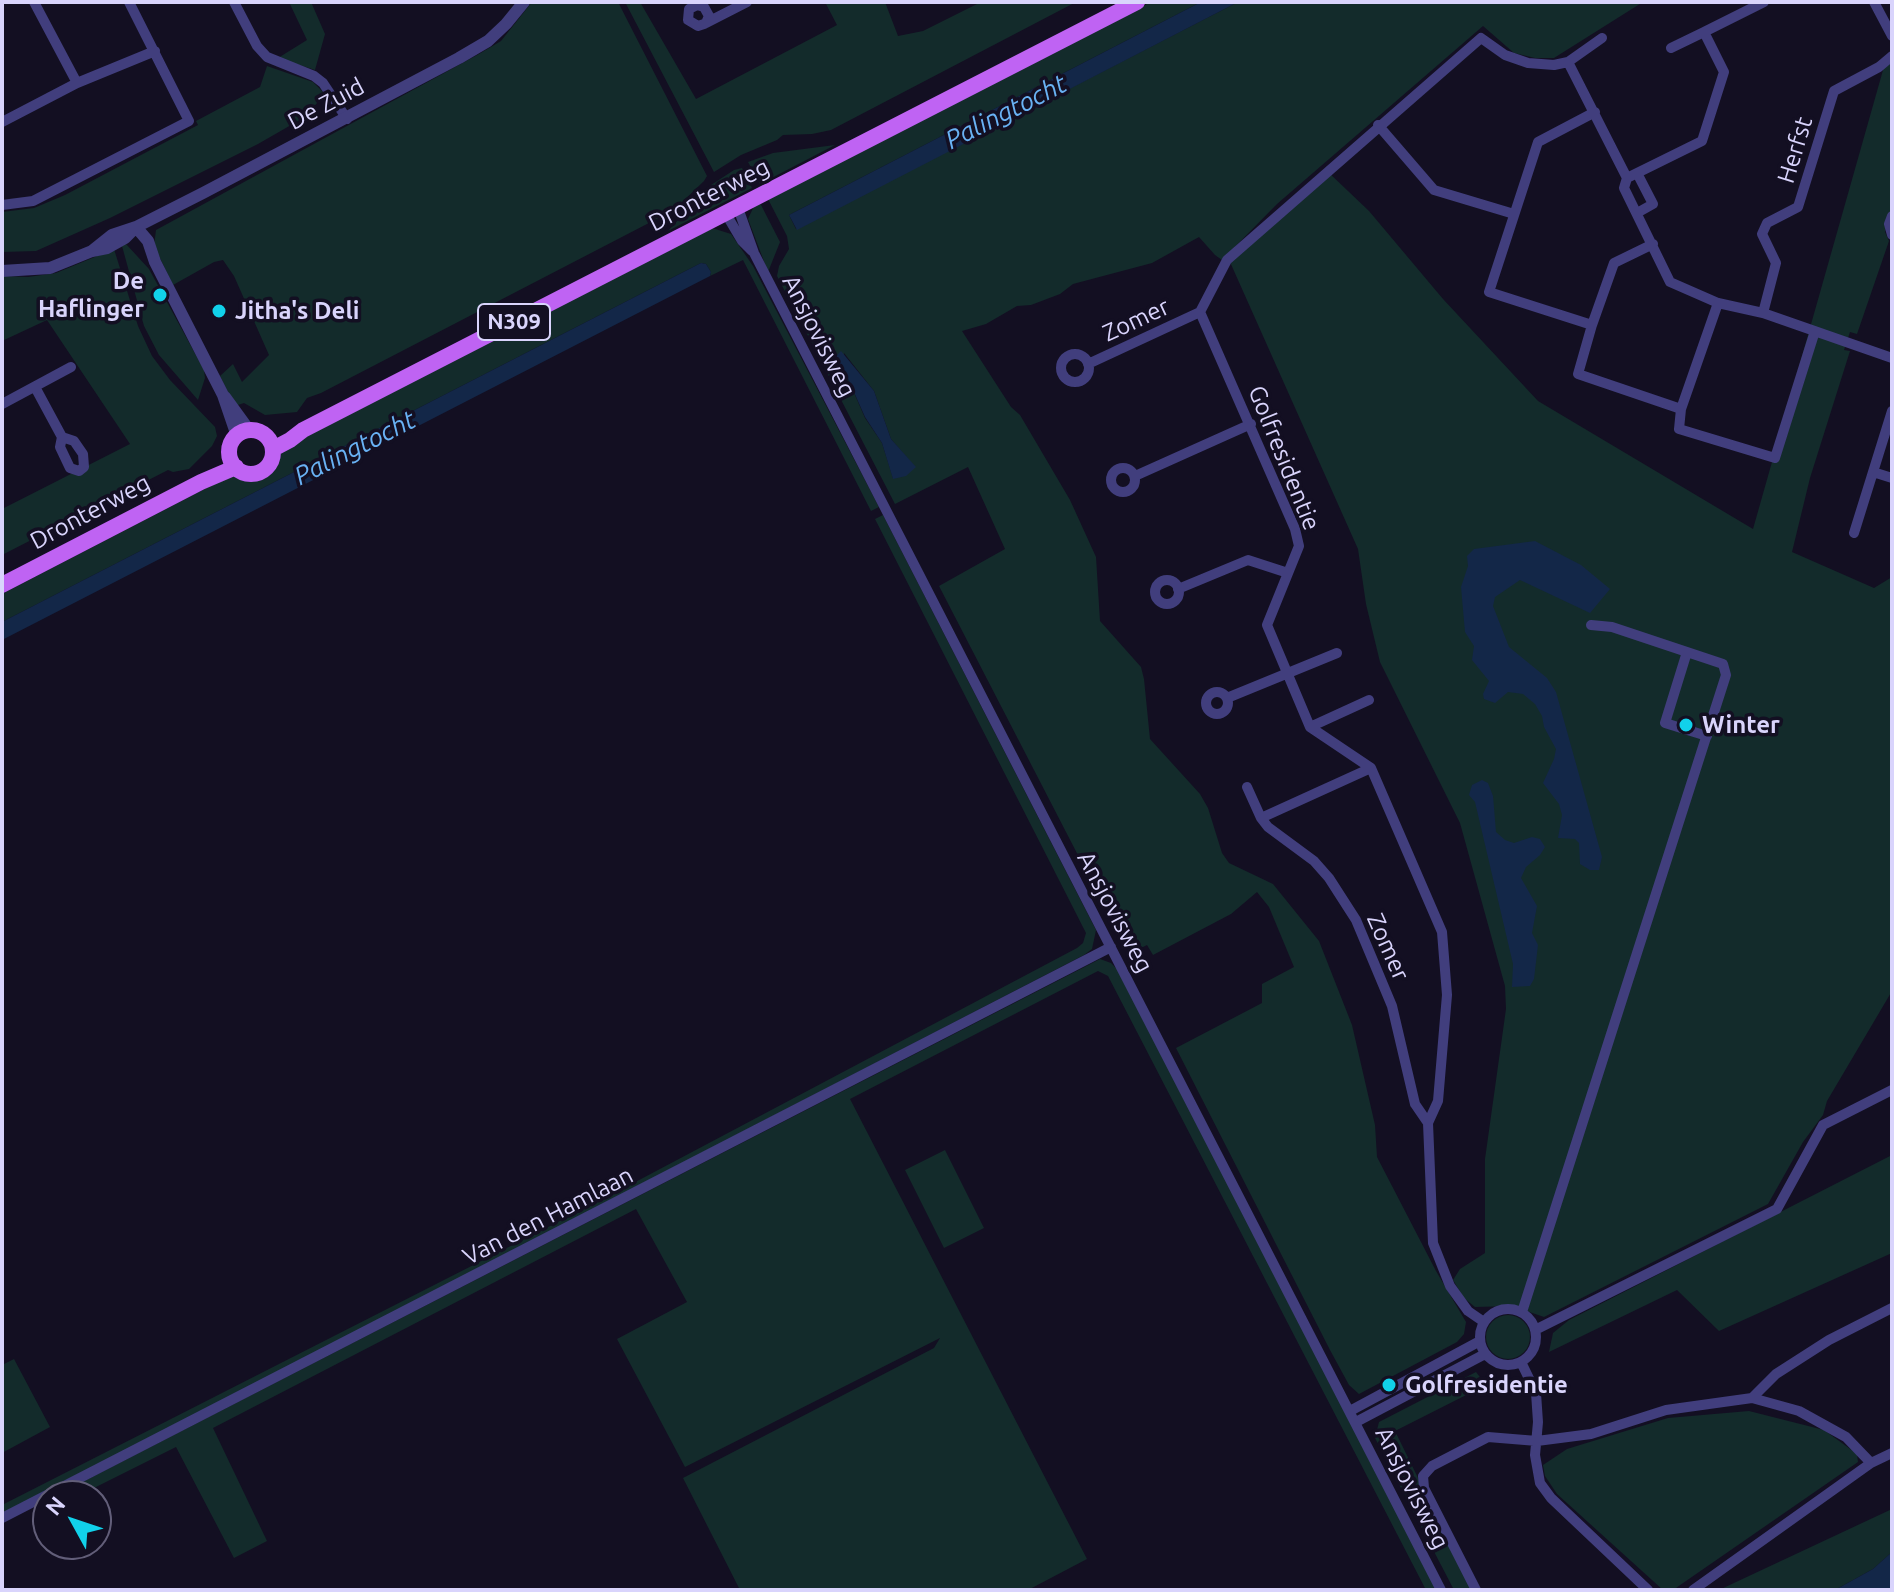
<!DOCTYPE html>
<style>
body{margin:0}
#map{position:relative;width:1894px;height:1592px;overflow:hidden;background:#130f22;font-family:Ubuntu,sans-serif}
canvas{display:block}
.frame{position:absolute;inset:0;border:4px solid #d9d4fc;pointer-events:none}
.north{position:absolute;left:32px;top:1480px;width:80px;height:80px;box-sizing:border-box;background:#130f22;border:2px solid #625e79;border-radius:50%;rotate:310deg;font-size:22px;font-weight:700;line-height:32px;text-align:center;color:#d9d4fc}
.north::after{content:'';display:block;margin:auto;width:28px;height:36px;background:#11d1ea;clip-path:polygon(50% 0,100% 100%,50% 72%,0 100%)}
</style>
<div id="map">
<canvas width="1894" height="1592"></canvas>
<div class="frame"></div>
<div class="north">N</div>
</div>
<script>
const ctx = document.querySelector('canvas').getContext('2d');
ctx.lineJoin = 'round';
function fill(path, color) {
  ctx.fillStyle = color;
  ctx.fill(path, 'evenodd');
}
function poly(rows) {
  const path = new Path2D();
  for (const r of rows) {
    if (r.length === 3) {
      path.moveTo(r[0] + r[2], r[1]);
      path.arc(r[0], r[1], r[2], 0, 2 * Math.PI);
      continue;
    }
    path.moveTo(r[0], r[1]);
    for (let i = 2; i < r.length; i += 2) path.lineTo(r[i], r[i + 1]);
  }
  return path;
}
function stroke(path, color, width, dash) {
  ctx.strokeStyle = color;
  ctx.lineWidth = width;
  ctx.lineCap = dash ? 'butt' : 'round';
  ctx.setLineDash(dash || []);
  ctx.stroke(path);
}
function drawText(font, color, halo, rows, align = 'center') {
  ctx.font = font + ' Ubuntu,sans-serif';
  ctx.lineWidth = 7;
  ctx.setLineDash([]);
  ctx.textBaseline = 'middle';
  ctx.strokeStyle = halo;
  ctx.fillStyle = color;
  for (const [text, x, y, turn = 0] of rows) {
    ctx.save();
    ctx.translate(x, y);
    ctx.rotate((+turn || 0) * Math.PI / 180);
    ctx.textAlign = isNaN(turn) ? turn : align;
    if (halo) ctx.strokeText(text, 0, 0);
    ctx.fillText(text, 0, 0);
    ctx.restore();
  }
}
fill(poly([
 [289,2,311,2,325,34,315,70,278,58,307,40],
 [532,2,618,2,707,176,704,181,674,210,321,393,307,398,297,412,265,415,244,403,235,406,220,376,233,364,242,382,269,355,234,276,223,260,214,262,173,285,154,246,156,230,479,54,501,41],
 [625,2,640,2,696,99,837,25,825,2,885,2,898,36,923,31,981,2,1076,2,831,130,812,134,783,135,777,140,741,155,714,172],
 [1151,2,1201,2,789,215,796,229,1238,2,1643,2,1554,58,1535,58,1514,53,1483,26,1277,204,1222,260,1215,255,1199,237,1152,263,1073,284,1060,294,1031,305,1017,306,986,324,962,331,1011,407,1020,415,1070,500,1096,557,1100,621,1141,667,1144,679,1150,739,1200,794,1208,808,1222,853,1229,863,1273,884,1319,941,1352,1025,1375,1125,1377,1157,1436,1271,1466,1322,1464,1334,1457,1342,1359,1394,1349,1385,1330,1350,1176,1048,1262,1003,1262,984,1294,967,1269,907,1257,892,1231,914,1153,955,1147,945,1129,954,939,586,1005,549,968,467,895,504,777,276,779,266,789,249,787,236,768,199],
 [844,353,874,391,891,439,915,467,893,478,882,443,865,418,845,372],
 [1892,51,1892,206,1885,232,1889,241,1857,334,1850,332,1844,350,1850,351,1810,478,1792,552,1874,588,1892,577,1892,991,1827,1101,1823,1115,1803,1142,1768,1204,1544,1317,1512,1306,1475,1307,1464,1298,1453,1280,1460,1269,1485,1253,1485,1159,1506,1009,1505,986,1460,823,1380,662,1366,604,1358,549,1230,262,1327,171,1369,211,1443,299,1538,401,1753,529,1887,56],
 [267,66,313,82,324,93,323,96,305,117,258,144,110,218,36,251,2,252,2,212,34,208,65,195,198,125,196,121,260,87],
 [835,145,760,184,748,162,773,153],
 [742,168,752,188,668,231,711,185,734,170],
 [760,203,780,242,768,272,748,219,754,206],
 [712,228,731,234,753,266,879,507,871,511,743,260,710,276,711,272,706,264,701,263,2,622,2,594,228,477,235,475,256,478,263,476,273,467,279,455,287,446],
 [126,244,149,269,204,370,205,378,198,400,159,355,144,326,122,246],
 [114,249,138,326,152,356,170,380,215,427,217,436,212,446,189,469,173,472,168,470,2,555,2,509,130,444,47,320,2,341,2,276,28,277,56,273],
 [883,515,1096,930,1092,949,1084,955,2,1515,2,1505,609,1196,1077,948,1083,943,1086,933,875,519],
 [1100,959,1111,963,1117,969,1437,1590,1426,1590,1108,976,1098,971,850,1099,1087,1559,1028,1590,740,1590,683,1478,934,1348,940,1338,685,1467,617,1339,687,1302,636,1209,213,1428,267,1541,234,1558,176,1447,78,1496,55,1496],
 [945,1150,984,1228,944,1248,905,1170],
 [1892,1155,1892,1253,1719,1331,1677,1290,1549,1352,1553,1333,1569,1320],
 [1508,1337,22],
 [14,1359,50,1427,2,1453,2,1365],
 [1476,1372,1486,1385,1395,1431,1473,1590,1454,1590,1375,1438,1379,1422],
 [1749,1411,1824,1430,1857,1454,1858,1462,1673,1590,1663,1590,1557,1494,1545,1476,1543,1465,1567,1449,1668,1418],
 [1892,1509,1892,1552,1873,1569,1835,1590,1719,1590]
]), '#132b2b');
fill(poly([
 [1201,2,1238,2,797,230,789,215],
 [701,263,706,264,711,272,710,276,2,640,2,622],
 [841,351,874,391,891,439,916,467,906,476,893,479,882,443,865,417,845,372,838,367,834,358],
 [1535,541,1581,565,1610,589,1590,613,1520,580,1495,597,1493,606,1509,647,1547,678,1556,692,1602,857,1599,870,1590,870,1580,864,1579,843,1575,839,1558,838,1562,815,1559,804,1543,783,1554,759,1556,749,1544,727,1542,716,1535,704,1523,694,1508,692,1495,703,1484,699,1483,694,1489,681,1472,660,1474,646,1465,632,1461,587,1468,566,1467,556,1474,549],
 [1482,780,1488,783,1493,796,1496,832,1505,840,1514,843,1532,837,1540,839,1545,847,1540,855,1526,867,1521,878,1537,906,1532,933,1538,945,1534,979,1530,986,1512,987,1513,964,1475,802,1469,795,1472,785],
 [1892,1552,1892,1590,1835,1590,1873,1569]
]), '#132748');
stroke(poly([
 [34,2,77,83],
 [234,2,257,46,267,57,314,76,323,83,347,119],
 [1874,2,1892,36],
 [706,23,709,16,704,7,697,5,689,9,688,20,698,26,704,24,747,2],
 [1671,48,1704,32],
 [1568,62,1627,178,1624,188,1670,282,1718,303,1763,313,1892,358],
 [1595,112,1538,142,1489,292,1592,325,1578,374,1681,409,1679,429,1775,458,1815,331],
 [2,122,77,83,155,51],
 [1378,125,1434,190,1514,214],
 [1627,178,1702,141,1724,72,1704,32,1764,2],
 [2,205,33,201,189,121,129,2],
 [738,208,754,253,1441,1590],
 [1637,213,1653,204,1637,173],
 [726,214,742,241,752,251],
 [1892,216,1889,224,1892,235],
 [1763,313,1776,263,1762,234,1767,223,1798,207,1834,91,1879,67,1892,56],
 [1592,325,1614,263,1653,244],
 [1075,368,14],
 [1088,364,1200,312],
 [35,387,62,437,60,447,70,468,79,471,84,467,83,454,74,441,62,437],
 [2,404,71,367],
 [1681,409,1718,303],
 [1123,480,12],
 [1873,472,1892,478],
 [1135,476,1251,424],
 [1854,533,1892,411],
 [1167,592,12],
 [1178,589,1248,560,1288,573],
 [1687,652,1665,723,1707,736],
 [1217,703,11],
 [1227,698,1337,653],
 [1310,727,1369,700],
 [1247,787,1261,818,1268,827,1314,861,1329,878,1356,920,1392,1006,1415,1104,1428,1123],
 [1261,818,1371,768],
 [1508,1337,28],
 [1522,1312,1726,675,1723,664,1612,627,1591,625],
 [1484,1322,1468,1311,1450,1286,1433,1243,1428,1123,1438,1101,1447,995,1442,932,1371,768,1310,727,1267,625,1299,546,1295,529,1200,312,1227,260,1481,38,1505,55,1528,63,1554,65,1568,62,1602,38],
 [1535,1330,1777,1209,1823,1125,1892,1090],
 [1521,1362,1536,1393,1538,1422,1535,1455,1540,1483,1551,1498,1648,1590],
 [1752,1398,1776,1374,1829,1340,1892,1308],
 [1350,1411,1480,1341],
 [1356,1422,1485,1354],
 [2,1518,1111,947],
 [1476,1590,1424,1488,1423,1476,1432,1466,1488,1437,1537,1441,1591,1434,1666,1410,1752,1398,1799,1411,1846,1437,1871,1463],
 [1693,1590,1871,1463,1892,1453]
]), '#413e7d', 10);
stroke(poly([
 [136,227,148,241,155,262,223,395,237,436],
 [92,251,112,235,136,227,203,193,459,58,488,41,506,24,524,2],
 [2,271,50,268,92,251,107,248,125,238,133,230],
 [225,397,249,430]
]), '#413e7d', 12);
stroke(poly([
 [251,452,22],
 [273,449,290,440,303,430,1137,2],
 [2,585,201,482,236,467]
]), '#bf63f3', 16);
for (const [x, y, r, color] of [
 [160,295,8,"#11d1ea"],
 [219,311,8,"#11d1ea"],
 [1686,725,8,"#11d1ea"],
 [1389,1385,8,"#11d1ea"]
]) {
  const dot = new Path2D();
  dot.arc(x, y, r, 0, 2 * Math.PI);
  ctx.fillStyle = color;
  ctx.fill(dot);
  stroke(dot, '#130f22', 3);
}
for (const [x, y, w] of [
 [514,322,72]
]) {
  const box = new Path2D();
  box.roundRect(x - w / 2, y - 18, w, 36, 6);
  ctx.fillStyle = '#130f22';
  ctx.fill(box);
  stroke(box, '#d9d4fc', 2);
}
drawText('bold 22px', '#d9d4fc', null, [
 ["N309",514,322]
]);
drawText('24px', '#d9d4fc', '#130f22', [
 ["De Zuid",326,104,-28],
 ["Herfst",1795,150,-73],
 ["Dronterweg",709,195,-27],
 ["Zomer",1136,320,-25],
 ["Ansjovisweg",819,336,63],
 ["Golfresidentie",1284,458,68],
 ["Dronterweg",90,512,-28],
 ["Ansjovisweg",1115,912,62],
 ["Zomer",1388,947,66],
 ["Van den Hamlaan",548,1216,-27],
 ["Ansjovisweg",1412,1488,63]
]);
drawText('bold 24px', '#d9d4fc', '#130f22', [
 ["De",144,281,"right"],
 ["Haflinger",144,309,"right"],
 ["Jitha's Deli",235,311],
 ["Winter",1702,725],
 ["Golfresidentie",1405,1385]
], 'left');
drawText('italic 26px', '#69b2f4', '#130f22', [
 ["Palingtocht",1006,112,-27],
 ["Palingtocht",355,448,-27]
]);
</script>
